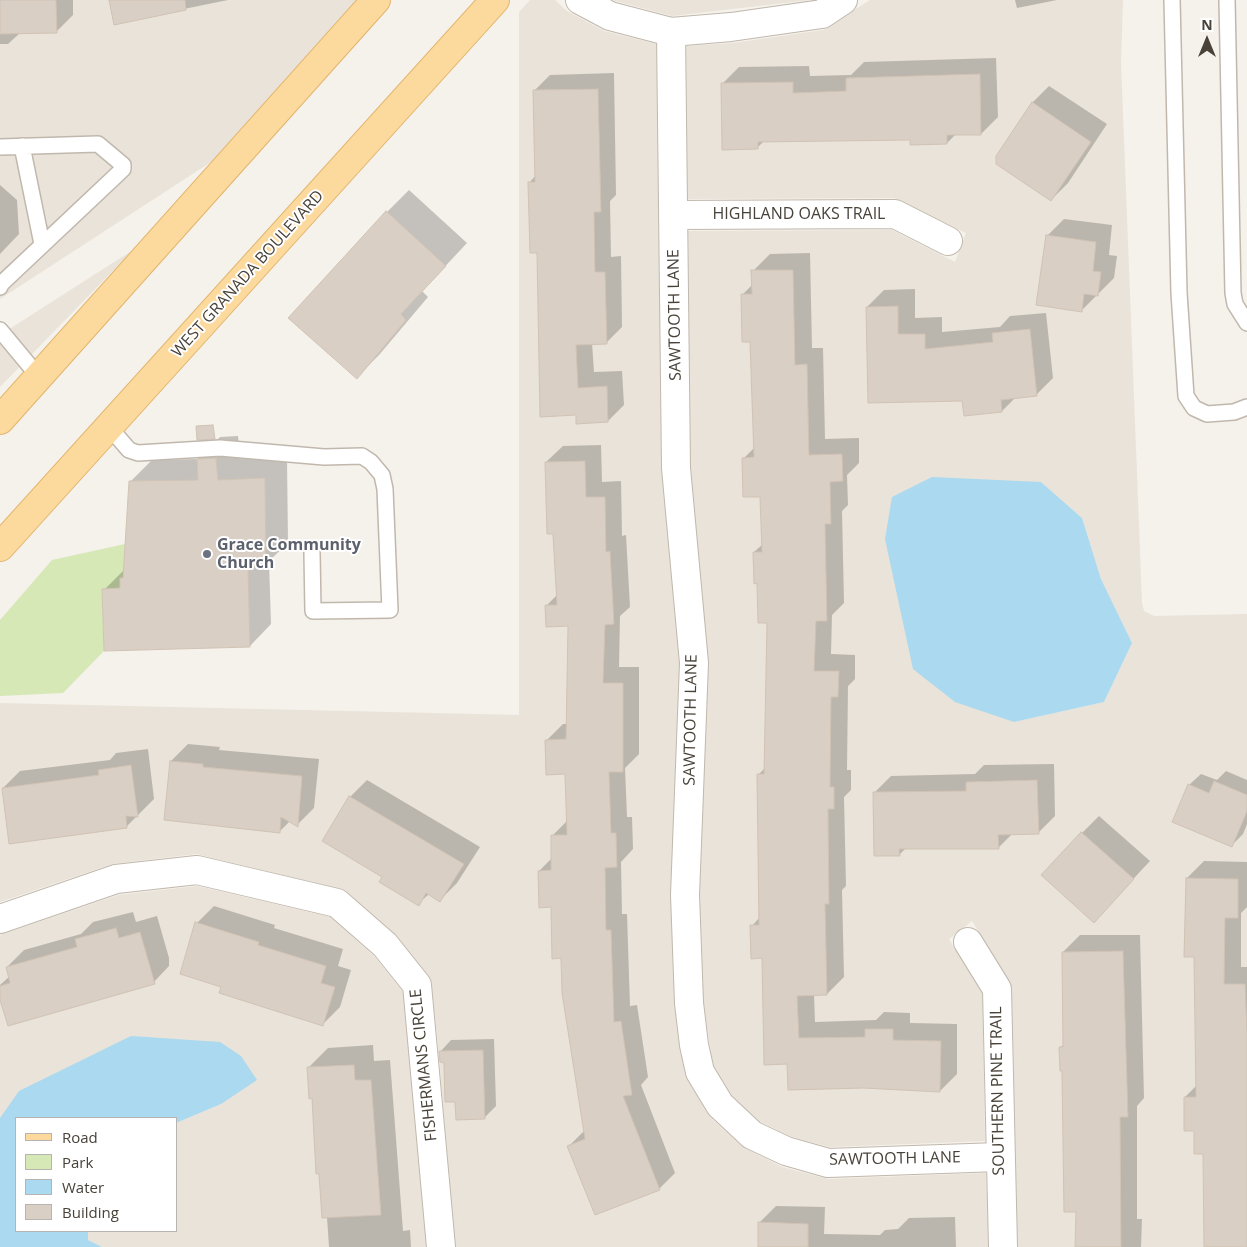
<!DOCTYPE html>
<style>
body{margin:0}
#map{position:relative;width:1247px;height:1247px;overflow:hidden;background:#f5f1eb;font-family:"Open Sans",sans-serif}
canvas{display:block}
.legend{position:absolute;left:15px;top:1117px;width:162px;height:115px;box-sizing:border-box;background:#fff;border:1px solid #b6b3b0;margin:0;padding:6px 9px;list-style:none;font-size:15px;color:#494239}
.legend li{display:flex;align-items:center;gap:10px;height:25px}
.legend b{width:25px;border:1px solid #b6b3b0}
.north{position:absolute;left:1182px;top:15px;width:50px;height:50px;-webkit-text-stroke:4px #fff;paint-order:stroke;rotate:0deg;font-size:14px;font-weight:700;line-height:20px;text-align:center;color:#494239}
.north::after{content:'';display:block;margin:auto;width:18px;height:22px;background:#494239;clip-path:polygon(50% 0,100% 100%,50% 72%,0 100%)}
</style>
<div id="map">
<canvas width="1247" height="1247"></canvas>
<ul class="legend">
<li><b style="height:6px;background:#fcd99d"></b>Road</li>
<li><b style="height:14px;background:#d5e8b5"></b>Park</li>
<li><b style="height:14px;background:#aad9f0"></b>Water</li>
<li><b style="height:14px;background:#dacfc4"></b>Building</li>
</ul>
<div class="north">N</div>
</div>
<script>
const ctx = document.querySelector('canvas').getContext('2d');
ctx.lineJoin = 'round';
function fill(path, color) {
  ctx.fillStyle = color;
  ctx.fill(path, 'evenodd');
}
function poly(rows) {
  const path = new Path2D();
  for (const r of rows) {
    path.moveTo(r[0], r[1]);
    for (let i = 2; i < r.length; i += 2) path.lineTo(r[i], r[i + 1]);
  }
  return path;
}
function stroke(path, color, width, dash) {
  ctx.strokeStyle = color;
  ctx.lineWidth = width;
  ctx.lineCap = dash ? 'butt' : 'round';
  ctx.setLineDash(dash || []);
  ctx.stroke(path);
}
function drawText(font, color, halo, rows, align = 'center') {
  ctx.font = font + ' "Open Sans",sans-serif';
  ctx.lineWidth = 4;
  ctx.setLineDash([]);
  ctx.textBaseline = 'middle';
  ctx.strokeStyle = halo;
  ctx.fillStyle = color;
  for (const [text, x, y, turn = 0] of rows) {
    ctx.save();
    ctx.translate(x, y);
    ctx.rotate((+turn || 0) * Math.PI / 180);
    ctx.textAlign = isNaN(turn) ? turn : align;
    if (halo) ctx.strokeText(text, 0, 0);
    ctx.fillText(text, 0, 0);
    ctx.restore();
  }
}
fill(poly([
 [0,0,356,0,211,162,0,299],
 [530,0,555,0,567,11,604,31,657,44,663,468,680,663,671,896,675,1004,686,1076,711,1118,743,1147,782,1167,828,1179,986,1173,989,1247,455,1247,438,1046,431,983,427,974,393,933,345,890,196,854,112,864,0,902,0,703,519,715,519,12],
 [612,0,810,0,672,16],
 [870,0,1123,0,1121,63,1142,603,1144,611,1154,616,1247,614,1247,1247,1017,1247,1010,989,1008,980,972,921,949,939,983,994,985,1141,829,1147,790,1136,759,1121,730,1095,713,1066,703,1001,699,895,708,664,690,467,688,231,892,230,955,262,966,233,894,198,687,199,685,46,733,43,823,30],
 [1041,482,1082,518,1101,579,1132,643,1104,702,1014,722],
 [133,250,0,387,0,335],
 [197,886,331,917,375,957,404,993,427,1247,102,1247,88,1240,88,1231,176,1231,176,1123,221,1104,20,1091,0,1118,0,935,118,895]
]), '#e9e3d9');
fill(poly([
 [148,542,148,577,121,578,120,588,102,590,104,651,63,693,0,696,0,620,52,560,125,544]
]), '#d5e8b5');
fill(poly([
 [932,477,1041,482,1082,518,1101,579,1132,643,1104,702,1014,722,955,702,913,669,885,539,892,497],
 [131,1036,220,1042,241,1056,257,1080,221,1104,176,1123,176,1118,16,1118,16,1231,88,1231,88,1240,102,1247,0,1247,0,1118,19,1091]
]), '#aad9f0');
fill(poly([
 [0,0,73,0,73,15,56,32,20,33,8,44,0,44],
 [110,0,228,0,115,23],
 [1015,0,1057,0,1017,8],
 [996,58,998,117,981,134,956,134,947,143,911,139,765,140,757,148,722,84,739,67,809,66,810,76,851,75,864,62],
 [614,73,616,195,610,201,611,257,621,256,622,327,606,343,592,343,594,372,622,371,624,405,608,421,577,414,538,252,530,182,536,175,534,91,550,75],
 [1049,86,1107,124,1068,183,1051,200,1032,103],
 [0,185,17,200,19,234,0,254],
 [409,190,467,243,422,291,428,297,379,355,357,377,387,212],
 [1064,219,1112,225,1109,255,1117,256,1114,278,1082,310,1047,236],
 [810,253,812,348,823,348,825,439,859,438,859,463,847,475,848,505,842,511,844,603,832,615,831,654,855,655,855,679,848,686,847,770,851,770,851,790,844,797,846,886,842,890,844,977,827,994,814,994,815,1022,876,1020,884,1012,910,1013,910,1023,957,1024,957,1074,940,1091,788,1063,763,957,752,926,760,917,759,774,765,768,769,621,758,582,754,552,763,544,761,496,744,458,755,447,752,341,742,295,753,284,753,271,770,254],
 [915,289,915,318,942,317,942,332,1000,327,1010,316,1046,313,1053,378,1036,395,1016,397,1002,411,964,400,867,307,884,290],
 [238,436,240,459,287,457,288,543,269,561,271,624,250,646,104,590,125,569,130,482,152,460,198,459,220,437],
 [601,445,602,482,621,481,622,536,626,535,630,607,620,616,619,667,639,667,639,754,625,768,627,817,632,817,633,849,621,862,622,914,627,914,630,1006,637,1005,648,1077,641,1085,675,1173,659,1189,569,1146,585,1130,562,957,552,906,539,871,552,858,552,836,568,820,566,773,547,740,563,724,568,724,570,625,546,606,558,594,555,532,546,462,563,446],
 [188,744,220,747,219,750,319,759,314,808,297,825,290,821,279,832,171,761],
 [148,749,154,799,126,827,3,788,20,771,110,760,116,753],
 [1054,764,1055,816,1038,833,1012,834,998,848,906,848,899,855,874,793,891,776,975,774,984,765],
 [1226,771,1247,780,1247,824,1243,834,1231,846,1189,785,1201,774,1217,780],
 [367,780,480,847,457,883,440,900,429,894,418,904,350,797],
 [1099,816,1150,861,1094,921,1082,833],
 [1204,861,1247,862,1247,907,1241,913,1241,967,1247,967,1247,1247,1205,1247,1205,1153,1185,1097,1197,1085,1195,956,1187,878],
 [214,906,275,925,274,928,343,949,338,966,351,970,340,1007,323,1024,223,986,197,923],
 [133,912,136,922,157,916,169,958,169,966,152,984,0,995,0,985,10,976,7,967,24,950,81,934,93,922],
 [1080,935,1140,935,1144,1098,1137,1106,1137,1219,1142,1219,1141,1247,1076,1247,1077,1211,1060,1048,1064,1044,1063,952],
 [494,1039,496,1106,484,1118,456,1100,440,1052,451,1040],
 [373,1045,374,1061,390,1060,403,1231,410,1230,411,1247,329,1247,327,1217,308,1068,328,1048],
 [776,1206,825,1207,824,1234,880,1235,885,1230,898,1229,909,1218,955,1217,956,1247,759,1247,759,1223]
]), '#0003');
const building = poly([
 [0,0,56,0,57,33,0,34,0,0],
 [109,0,185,0,186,10,114,25,109,0],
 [980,74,981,135,947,135,947,144,910,145,910,140,758,142,758,149,722,150,721,83,793,82,793,93,846,91,846,78,980,74],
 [598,89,601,212,594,212,595,272,605,272,607,344,576,345,578,388,607,386,608,422,576,424,576,415,540,417,537,253,530,253,528,182,535,182,533,90,598,89],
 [1032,102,1091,142,1051,201,996,164,996,156,1032,102],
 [386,211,446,266,401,314,406,320,357,379,288,318,386,211],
 [1046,235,1096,242,1093,271,1101,272,1098,296,1084,294,1082,312,1036,305,1046,235],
 [751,270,793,270,795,365,807,364,809,455,842,454,843,481,830,482,831,524,825,524,827,621,816,621,814,671,839,671,838,697,831,697,830,787,834,787,834,809,828,809,829,904,825,904,827,995,797,996,799,1038,865,1037,865,1029,893,1029,893,1040,941,1041,940,1092,864,1088,788,1090,787,1064,764,1065,762,958,751,959,750,925,759,925,757,774,764,774,767,623,758,623,757,583,754,584,753,552,762,552,760,497,743,497,742,458,754,457,750,342,742,342,741,294,752,294,751,270],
 [898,306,898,334,925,334,925,349,993,342,992,333,1030,329,1037,396,1001,400,1002,412,964,416,962,401,868,403,866,307,898,306],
 [213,425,215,439,197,440,196,426,213,425],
 [216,458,218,480,265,478,266,566,248,566,250,647,104,651,102,589,120,588,120,578,123,578,129,481,198,480,197,459,216,458],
 [585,461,586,497,605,497,606,552,610,551,614,624,605,625,603,683,623,683,623,772,609,772,611,833,616,833,617,867,605,868,606,930,611,930,614,1022,621,1021,632,1095,623,1096,660,1190,595,1215,567,1146,585,1139,562,993,561,958,552,959,551,907,539,908,538,871,551,870,551,835,567,835,565,774,546,775,545,740,566,739,568,626,546,627,545,605,557,605,553,534,547,534,545,462,585,461],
 [170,761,203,764,203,767,302,776,298,827,281,817,280,833,164,820,170,761],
 [131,765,138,817,126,816,127,828,9,844,2,788,99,775,98,770,131,765],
 [1037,780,1039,834,998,835,999,849,899,849,900,856,874,856,873,792,966,791,966,782,1037,780],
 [1214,781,1247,795,1247,811,1232,847,1172,822,1188,784,1209,793,1214,781],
 [349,796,464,864,440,902,426,893,419,906,379,882,382,877,322,841,349,796],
 [1081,832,1134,879,1094,923,1041,875,1081,832],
 [1186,878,1238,879,1238,918,1225,918,1224,984,1245,984,1247,1033,1247,1247,1204,1247,1203,1154,1194,1154,1194,1131,1184,1131,1184,1097,1196,1097,1194,957,1184,957,1186,878],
 [195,922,259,942,258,945,326,966,321,983,335,987,323,1026,219,993,221,987,180,974,195,922],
 [116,928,119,938,140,932,155,984,8,1026,0,1000,0,986,10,983,6,967,77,947,75,939,116,928],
 [1123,951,1128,1117,1120,1117,1121,1247,1075,1247,1076,1212,1064,1212,1062,1071,1060,1071,1059,1047,1063,1047,1062,952,1123,951],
 [483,1050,485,1119,456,1120,455,1102,445,1102,444,1063,440,1062,439,1051,483,1050],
 [354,1065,355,1080,371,1080,381,1215,322,1218,319,1174,316,1174,312,1098,309,1099,307,1067,354,1065],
 [758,1222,808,1224,808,1247,758,1247,758,1222]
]);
fill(building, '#dacfc4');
stroke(building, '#d1c3b4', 1);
const lane = poly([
 [1172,0,1179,293,1186,396,1194,408,1207,414,1234,412,1247,407],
 [1227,0,1233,293,1235,304,1247,323],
 [22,146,42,244],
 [0,147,98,144,123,165,123,169,1,284,0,287],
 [0,330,39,377],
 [110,428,129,450,138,453,220,448,324,457,362,456,371,462,382,475,385,489,390,610,313,611,312,553]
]);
const street = poly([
 [580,0,610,16,671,32,731,27,822,14,843,0],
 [671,32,676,468,694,663,685,895,689,1003,694,1045,700,1072,720,1105,752,1135,786,1151,828,1163,999,1157],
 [674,215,895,214,948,241],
 [0,919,116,879,197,870,337,903,385,945,417,985,441,1247],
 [968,942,997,989,1003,1247]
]);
const primary = poly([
 [0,420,376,0],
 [0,547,495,0]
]);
stroke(lane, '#c1b8ad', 18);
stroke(street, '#c1b8ad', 30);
stroke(primary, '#e2b56c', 30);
stroke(lane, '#fff', 15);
stroke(street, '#fff', 28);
stroke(primary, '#fcd99d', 28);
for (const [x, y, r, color] of [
 [207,554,5,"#6b7280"]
]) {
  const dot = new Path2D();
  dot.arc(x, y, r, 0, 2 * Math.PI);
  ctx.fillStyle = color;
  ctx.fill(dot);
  stroke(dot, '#fff', 2);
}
drawText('16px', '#494239', '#fff', [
 ["HIGHLAND OAKS TRAIL",799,214],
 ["WEST GRANADA BOULEVARD",248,274,-48],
 ["SAWTOOTH LANE",675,315,-91],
 ["SAWTOOTH LANE",691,720,-89],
 ["FISHERMANS CIRCLE",424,1065,-96],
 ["SOUTHERN PINE TRAIL",998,1091,-91],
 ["SAWTOOTH LANE",895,1159,-1]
]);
drawText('bold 16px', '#5b616d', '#fff', [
 ["Grace Community",217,545],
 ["Church",217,563]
], 'left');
</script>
